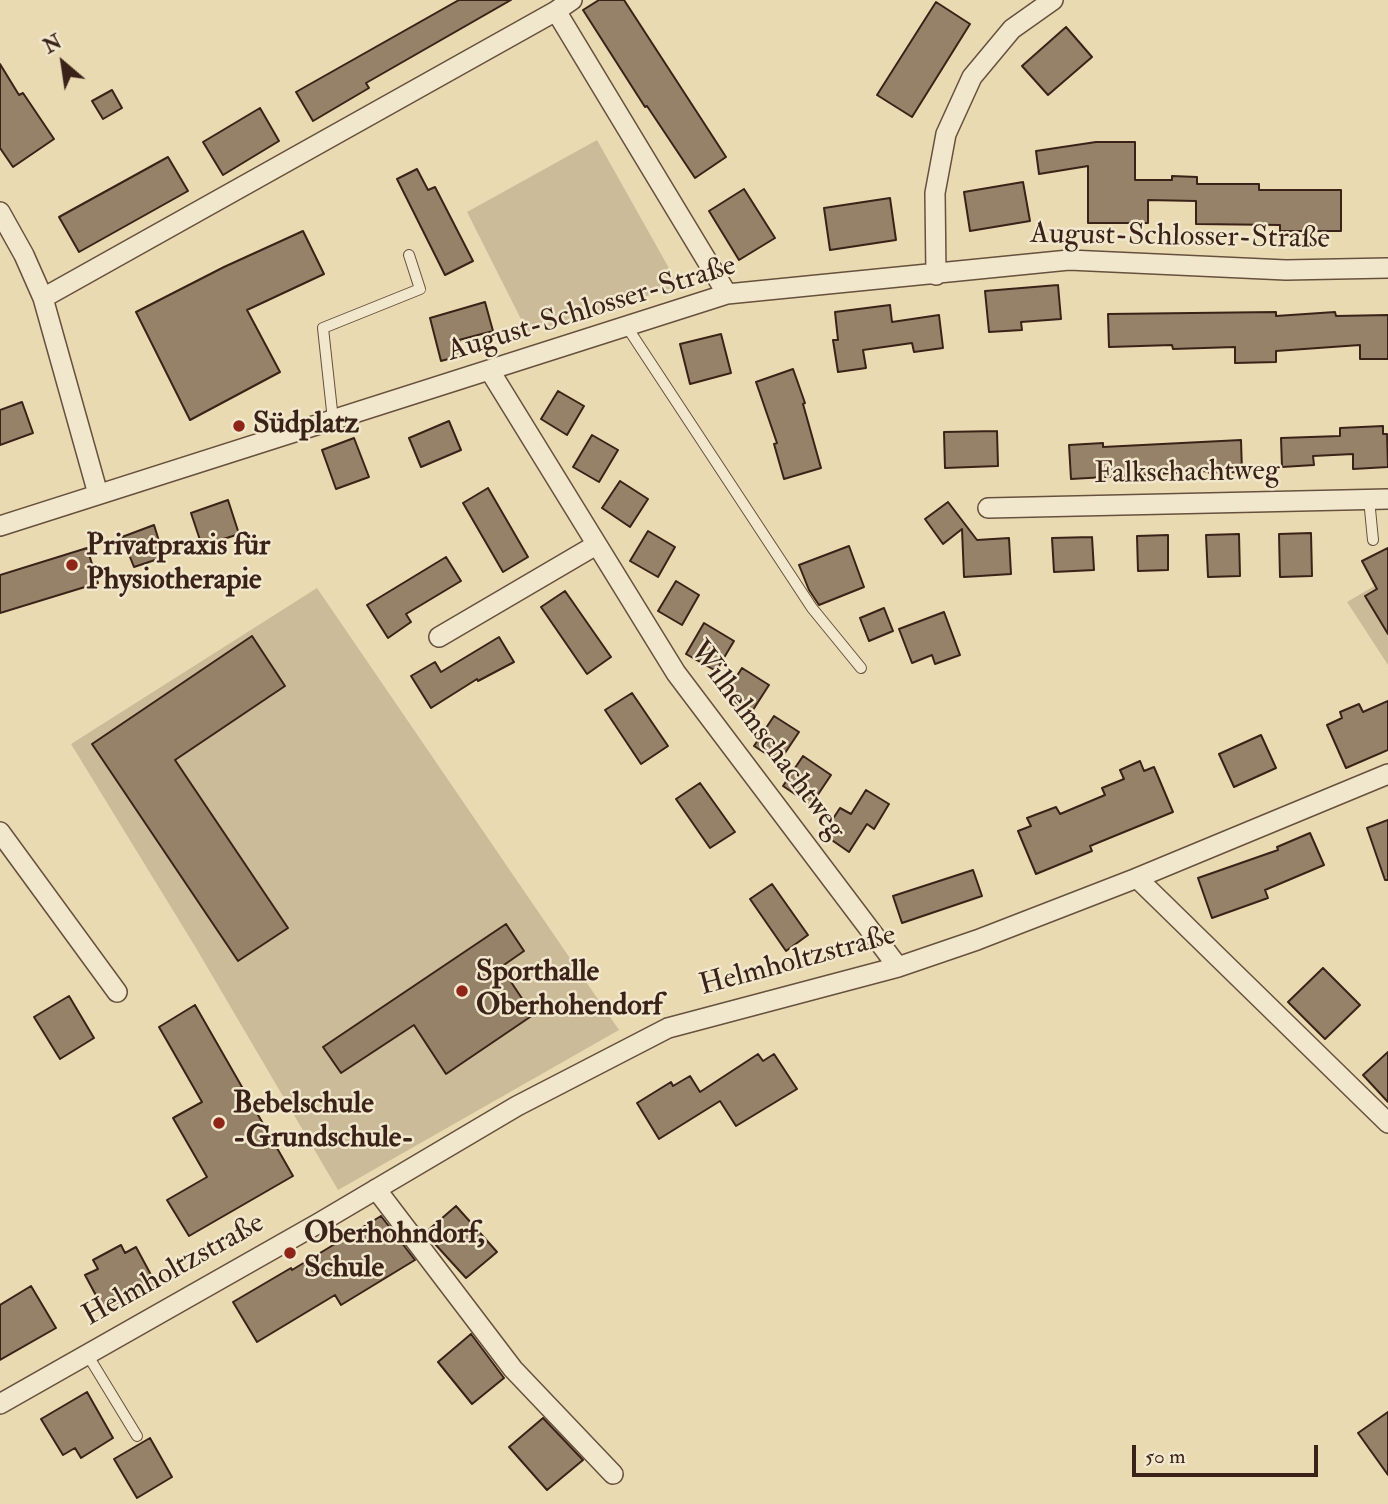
<!DOCTYPE html>
<meta charset="utf-8">
<style>
body{margin:0}
#map{position:relative;width:1388px;height:1504px;overflow:hidden;background:#eadab2;font-family:"IM FELL Double Pica",serif}
canvas{display:block}
.north{position:absolute;left:28px;top:28px;width:70px;height:70px;-webkit-text-stroke:5px #f1e7cd;paint-order:stroke;rotate:331deg;font-size:19px;font-weight:700;line-height:28px;text-align:center;color:#3b2218}
.north::after{content:'';display:block;margin:auto;width:24px;height:32px;background:#3b2218;clip-path:polygon(50% 0,100% 100%,50% 72%,0 100%)}
.scale{position:absolute;left:1132px;top:1445px;width:186px;height:32px;box-sizing:border-box;border:4px solid #3b2218;border-top:0;padding-left:9px;font-size:21px;line-height:24px;white-space:nowrap;color:#3b2218;-webkit-text-stroke:5px #f1e7cd;paint-order:stroke}
</style>
<div id="map">
<canvas width="1388" height="1504"></canvas>
<div class="north">N</div>
<div class="scale">50 m</div>
</div>
<script>
const ctx = document.querySelector('canvas').getContext('2d');
ctx.lineJoin = 'round';
function fill(path, color) {
  ctx.fillStyle = color;
  ctx.fill(path, 'evenodd');
}
function poly(rows) {
  const path = new Path2D();
  for (const r of rows) {
    path.moveTo(r[0], r[1]);
    for (let i = 2; i < r.length; i += 2) path.lineTo(r[i], r[i + 1]);
  }
  return path;
}
function stroke(path, color, width, dash) {
  ctx.strokeStyle = color;
  ctx.lineWidth = width;
  ctx.lineCap = dash ? 'butt' : 'round';
  ctx.setLineDash(dash || []);
  ctx.stroke(path);
}
function drawText(font, color, halo, rows, align = 'center') {
  ctx.font = font + ' "IM FELL Double Pica",serif';
  ctx.lineWidth = 5;
  ctx.setLineDash([]);
  ctx.textBaseline = 'middle';
  ctx.strokeStyle = halo;
  ctx.fillStyle = color;
  for (const [text, x, y, turn = 0] of rows) {
    ctx.save();
    ctx.translate(x, y);
    ctx.rotate((+turn || 0) * Math.PI / 180);
    ctx.textAlign = isNaN(turn) ? turn : align;
    if (halo) ctx.strokeText(text, 0, 0);
    ctx.fillText(text, 0, 0);
    ctx.restore();
  }
}
fill(poly([
 [597,140,679,286,528,333,467,212],
 [1388,578,1388,665,1347,602],
 [317,588,619,1030,338,1190,196,948,71,744]
]), '#ccbb98');
const building = poly([
 [459,0,511,0,366,83,369,88,313,121,296,92,459,0],
 [599,0,624,0,726,157,695,178,647,106,645,107,583,10,599,0],
 [936,2,970,24,912,117,877,95,936,2],
 [1066,27,1092,57,1048,95,1022,66,1066,27],
 [0,64,19,95,23,93,54,139,13,167,0,148,0,64],
 [112,90,122,108,103,119,92,101,112,90],
 [260,108,279,141,223,175,203,142,260,108],
 [1096,142,1135,142,1135,180,1172,180,1172,176,1197,177,1197,184,1259,184,1259,190,1341,190,1341,231,1280,231,1280,225,1196,224,1196,201,1148,200,1148,223,1088,223,1088,166,1039,174,1036,151,1096,142],
 [168,157,188,191,79,252,59,217,168,157],
 [417,169,428,190,435,187,473,261,445,275,397,179,417,169],
 [1023,182,1030,221,970,231,964,192,1023,182],
 [744,189,775,238,739,260,709,211,744,189],
 [890,198,896,240,830,250,824,208,890,198],
 [303,231,324,274,247,310,280,372,190,420,136,312,224,267,303,231],
 [1058,285,1061,319,1021,322,1022,330,989,332,985,291,1058,285],
 [485,302,493,331,459,340,463,355,441,361,430,318,485,302],
 [890,305,892,322,939,315,943,348,914,352,912,343,863,350,866,368,838,372,833,340,838,340,835,312,890,305],
 [1276,312,1276,316,1335,312,1336,316,1388,315,1388,359,1360,359,1360,345,1276,351,1276,362,1235,363,1235,347,1173,349,1172,345,1109,347,1108,314,1276,312],
 [721,334,731,373,690,384,680,344,721,334],
 [793,369,805,403,803,404,821,468,784,479,774,444,777,443,756,382,793,369],
 [558,391,584,406,567,435,541,419,558,391],
 [22,402,33,433,0,445,0,410,22,402],
 [449,421,461,450,421,467,409,438,449,421],
 [1383,426,1383,434,1387,434,1388,467,1353,469,1353,454,1313,456,1314,465,1282,467,1281,438,1340,436,1340,428,1383,426],
 [997,431,998,466,945,468,944,432,997,431],
 [592,435,618,450,599,482,573,467,592,435],
 [354,438,369,477,336,489,322,450,354,438],
 [1241,440,1242,472,1209,473,1209,471,1071,479,1069,445,1103,443,1103,447,1241,440],
 [620,481,648,499,630,527,602,508,620,481],
 [488,488,528,557,503,572,463,503,488,488],
 [228,500,239,534,202,546,191,513,228,500],
 [948,502,977,540,1009,538,1011,574,964,577,962,529,943,544,925,519,948,502],
 [154,525,164,557,134,567,122,537,154,525],
 [648,531,675,547,658,577,630,561,648,531],
 [1311,533,1312,576,1280,577,1279,534,1311,533],
 [1239,534,1240,576,1208,577,1206,535,1239,534],
 [1168,535,1168,570,1138,571,1137,536,1168,535],
 [1092,537,1094,570,1054,572,1052,538,1092,537],
 [849,546,864,587,819,605,809,590,799,565,849,546],
 [87,548,98,583,0,613,0,575,87,548],
 [1388,548,1388,634,1365,596,1377,589,1362,561,1388,548],
 [446,557,461,581,406,614,411,622,388,638,367,605,446,557],
 [676,581,699,595,682,625,658,611,676,581],
 [565,591,611,657,587,674,541,607,565,591],
 [884,608,893,631,869,641,860,618,884,608],
 [944,612,960,655,935,664,932,655,912,663,899,629,944,612],
 [704,623,734,641,716,671,686,654,704,623],
 [252,636,285,686,175,760,288,928,238,961,92,744,252,636],
 [499,637,514,662,478,681,477,679,431,708,411,676,435,662,441,672,499,637],
 [742,668,769,685,751,713,724,696,742,668],
 [632,693,668,746,641,764,605,710,632,693],
 [1388,701,1388,750,1346,768,1327,725,1342,718,1340,712,1359,704,1363,712,1388,701],
 [774,716,799,732,779,762,754,746,774,716],
 [1261,735,1276,768,1234,787,1219,754,1261,735],
 [803,756,831,775,811,805,783,786,803,756],
 [1140,761,1144,771,1154,767,1173,812,1090,846,1092,851,1036,874,1018,831,1031,826,1027,818,1056,807,1060,814,1105,795,1102,788,1124,779,1120,770,1140,761],
 [700,783,735,832,710,848,676,799,700,783],
 [866,790,889,804,874,829,867,824,849,852,823,834,840,808,851,814,866,790],
 [1388,820,1388,880,1385,880,1367,828,1388,820],
 [1310,833,1324,865,1265,890,1268,898,1212,918,1198,878,1278,850,1277,847,1310,833],
 [973,870,982,896,902,923,893,896,973,870],
 [772,884,808,935,786,951,750,899,772,884],
 [506,924,524,951,501,967,533,1015,446,1074,414,1025,341,1073,323,1047,506,924],
 [1323,968,1360,1005,1325,1039,1288,1002,1323,968],
 [69,996,94,1038,60,1059,34,1017,69,996],
 [195,1005,293,1176,189,1236,167,1200,207,1177,173,1118,202,1102,159,1027,195,1005],
 [1388,1052,1388,1102,1363,1075,1388,1052],
 [758,1054,763,1061,774,1054,797,1089,736,1126,720,1101,659,1139,637,1103,671,1082,673,1086,690,1076,700,1092,758,1054],
 [456,1206,497,1252,466,1278,425,1233,456,1206],
 [381,1216,415,1260,341,1305,335,1295,257,1342,233,1302,291,1268,292,1270,381,1216],
 [121,1245,125,1253,136,1247,157,1286,106,1314,85,1275,98,1269,93,1260,121,1245],
 [31,1286,56,1328,0,1360,0,1305,31,1286],
 [471,1334,504,1378,472,1404,438,1362,471,1334],
 [87,1392,113,1438,81,1458,75,1448,63,1455,41,1419,87,1392],
 [1388,1412,1388,1475,1358,1433,1388,1412],
 [543,1418,583,1460,547,1490,509,1447,543,1418],
 [150,1438,172,1477,137,1498,114,1459,150,1438]
]);
fill(building, '#968268');
stroke(building, '#3b2218', 2);
const service = poly([
 [627,327,812,608,861,668],
 [333,420,323,328,420,289,409,255],
 [1369,499,1373,540],
 [87,1354,137,1436]
]);
const minor = poly([
 [556,11,727,294],
 [0,212,24,255,43,298,98,494],
 [936,275,935,193,946,134,972,77,1012,29,1053,0],
 [43,298,556,11,572,0],
 [490,371,676,673,898,967],
 [988,508,1388,499],
 [0,526,727,294,1069,260,1286,270,1388,268],
 [439,637,596,545],
 [0,832,117,992],
 [1137,878,1388,1123],
 [376,1189,513,1369,613,1474],
 [0,1404,319,1223,517,1106,668,1028,898,967,977,940,1137,878,1388,774]
]);
stroke(service, '#67503e', 12);
stroke(minor, '#67503e', 22);
stroke(service, '#f1e7cd', 10);
stroke(minor, '#f1e7cd', 19);
for (const [x, y, r, color] of [
 [239,426,7,"#8f2418"],
 [72,565,7,"#8f2418"],
 [462,991,7,"#8f2418"],
 [219,1123,7,"#8f2418"],
 [290,1253,7,"#8f2418"]
]) {
  const dot = new Path2D();
  dot.arc(x, y, r, 0, 2 * Math.PI);
  ctx.fillStyle = color;
  ctx.fill(dot);
  stroke(dot, '#f1e7cd', 2.5);
}
drawText('30px', '#3b2218', '#f1e7cd', [
 ["August-Schlosser-Straße",1180,238,1],
 ["August-Schlosser-Straße",592,310,-17],
 ["Falkschachtweg",1187,474,-1],
 ["Wilhelmschachtweg",766,741,53],
 ["Helmholtzstraße",798,962,-15],
 ["Helmholtzstraße",174,1271,-29]
]);
drawText('bold 30px', '#3b2218', '#f1e7cd', [
 ["Südplatz",253,426],
 ["Privatpraxis für",86,548],
 ["Physiotherapie",86,582],
 ["Sporthalle",476,974],
 ["Oberhohendorf",476,1008],
 ["Bebelschule",233,1106],
 ["-Grundschule-",233,1140],
 ["Oberhohndorf,",304,1236],
 ["Schule",304,1270]
], 'left');
</script>
